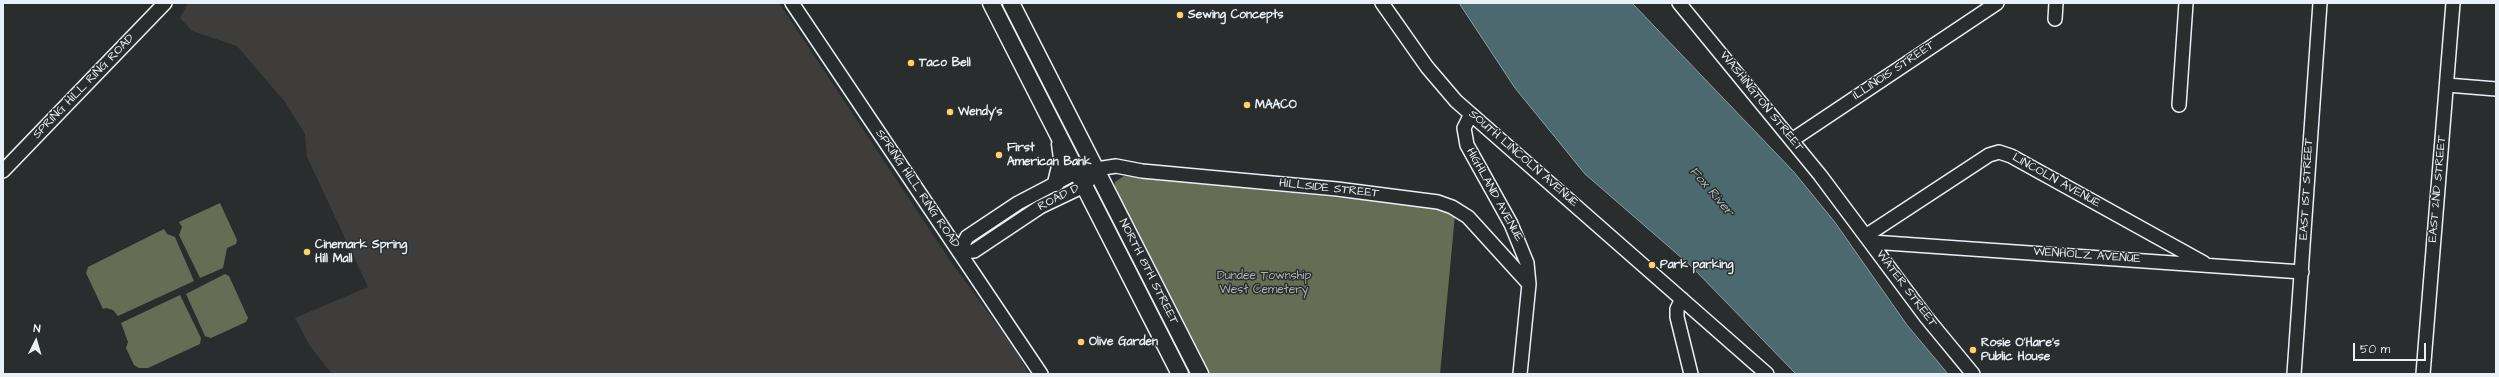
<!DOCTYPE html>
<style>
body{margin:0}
#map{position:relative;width:2499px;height:377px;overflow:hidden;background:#2a2d2e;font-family:"Architects Daughter",sans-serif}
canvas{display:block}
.frame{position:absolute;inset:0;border:4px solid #e8f1f8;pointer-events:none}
.north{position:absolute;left:16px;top:321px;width:40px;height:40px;-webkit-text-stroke:3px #2a2d2e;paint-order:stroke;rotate:5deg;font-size:11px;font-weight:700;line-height:16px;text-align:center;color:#e8f1f8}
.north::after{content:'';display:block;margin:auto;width:14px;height:18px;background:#e8f1f8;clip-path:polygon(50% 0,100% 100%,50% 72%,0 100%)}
.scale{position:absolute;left:2353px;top:343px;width:73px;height:18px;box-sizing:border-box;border:2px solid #e8f1f8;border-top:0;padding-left:5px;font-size:12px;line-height:14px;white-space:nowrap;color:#e8f1f8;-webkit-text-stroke:3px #2a2d2e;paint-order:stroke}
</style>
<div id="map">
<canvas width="2499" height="377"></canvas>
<div class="frame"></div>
<div class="north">N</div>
<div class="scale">50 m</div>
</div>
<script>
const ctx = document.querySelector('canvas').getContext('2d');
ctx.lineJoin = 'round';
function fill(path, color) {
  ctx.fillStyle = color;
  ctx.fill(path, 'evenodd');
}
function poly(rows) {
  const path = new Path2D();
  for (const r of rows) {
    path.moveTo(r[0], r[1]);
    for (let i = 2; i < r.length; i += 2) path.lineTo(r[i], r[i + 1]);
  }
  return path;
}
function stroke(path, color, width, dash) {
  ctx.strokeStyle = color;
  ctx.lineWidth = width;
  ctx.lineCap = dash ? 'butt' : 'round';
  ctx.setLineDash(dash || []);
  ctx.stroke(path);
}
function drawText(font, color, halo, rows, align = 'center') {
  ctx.font = font + ' "Architects Daughter",sans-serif';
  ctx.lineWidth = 3;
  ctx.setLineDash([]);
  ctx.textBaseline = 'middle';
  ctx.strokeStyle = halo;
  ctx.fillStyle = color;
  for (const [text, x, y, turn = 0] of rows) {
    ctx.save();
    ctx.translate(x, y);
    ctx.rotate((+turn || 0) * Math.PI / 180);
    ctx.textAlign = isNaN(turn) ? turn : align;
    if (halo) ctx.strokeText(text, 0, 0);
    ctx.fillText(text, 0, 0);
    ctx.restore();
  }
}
fill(poly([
 [188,3,779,3,951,262,1015,349,1029,374,332,374,310,346,295,318,368,287,307,157,305,134,285,102,237,46,192,31,180,18]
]), '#3f3c3c');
fill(poly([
 [1124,176,1433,207,1455,215,1440,374,1207,374,1114,189,1115,182],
 [220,203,237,240,236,244,227,248,223,268,200,278,179,235,182,227,179,222],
 [164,229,167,234,175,237,194,281,118,316,113,310,106,308,103,309,86,273,88,267],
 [225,274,229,276,248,318,246,322,211,338,205,336,186,294],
 [180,295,201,338,200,344,148,368,139,368,134,365,126,348,128,342,121,323]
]), '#656e54');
const water = poly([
 [1459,3,1632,3,1793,171,1834,221,1907,325,1948,374,1796,374,1691,266,1585,174,1515,88,1459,3]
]);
fill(water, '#4c6970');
stroke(water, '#8a9fa6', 1);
const minor = poly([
 [792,3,1041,374],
 [1382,3,1427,67,1456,101,1767,374],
 [1679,3,1820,175,1926,317,1973,374],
 [2055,19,2056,3],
 [2447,85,2496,89],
 [2179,105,2186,3],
 [1471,114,1464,128,1467,145,1511,224,1527,263,1529,284,1520,374],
 [1792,140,1997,3],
 [3,171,165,3],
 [1867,235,1989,155,1999,152,2011,156,2204,263],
 [1872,242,2302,272],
 [959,252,967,237,1018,203,1077,172,1116,166,1142,171,1337,189,1438,202,1452,207,1468,217,1529,284],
 [959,252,974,251,1040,207,1084,186,1090,179],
 [1682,299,1677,309,1677,317,1691,374],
 [2294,374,2320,3],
 [2423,374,2453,3]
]);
const major = poly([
 [991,3,1180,374],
 [1011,3,1200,374],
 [1056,183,1062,158,1060,144]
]);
stroke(minor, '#e8f1f8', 16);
stroke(major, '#e8f1f8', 19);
stroke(minor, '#2a2d2e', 13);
stroke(major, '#2a2d2e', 16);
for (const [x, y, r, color] of [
 [1180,15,4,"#ffd166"],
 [911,63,4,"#ffd166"],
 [1247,105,4,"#ffd166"],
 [950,112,4,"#ffd166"],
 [999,155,4,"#ffd166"],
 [307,252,4,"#ffd166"],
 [1652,265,4,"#ffd166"],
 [1081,342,4,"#ffd166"],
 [1973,350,4,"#ffd166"]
]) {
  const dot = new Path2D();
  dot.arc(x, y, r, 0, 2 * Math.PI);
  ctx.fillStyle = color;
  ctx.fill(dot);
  stroke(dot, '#2a2d2e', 1.5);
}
drawText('bold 12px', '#e8f1f8', '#2a2d2e', [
 ["Sewing Concepts",1188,15],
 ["Taco Bell",919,63],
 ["MAACO",1255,105],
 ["Wendy's",958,112],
 ["First",1007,148],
 ["American Bank",1007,162],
 ["Cinemark Spring",315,245],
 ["Hill Mall",315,259],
 ["Park parking",1660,265],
 ["Olive Garden",1089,342],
 ["Rosie O'Hare's",1981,343],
 ["Public House",1981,357]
], 'left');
drawText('12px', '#e8f1f8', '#2a2d2e', [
 ["ILLINOIS STREET",1894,71,-34],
 ["SPRING HILL RING ROAD",84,87,-46],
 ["WASHINGTON STREET",1761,102,51],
 ["SOUTH LINCOLN AVENUE",1523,159,41],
 ["LINCOLN AVENUE",2056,181,29],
 ["SPRING HILL RING ROAD",917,189,56],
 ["HILLSIDE STREET",1329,189,6],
 ["EAST 1ST STREET",2307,189,-87],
 ["EAST 2ND STREET",2438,189,-85],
 ["HIGHLAND AVENUE",1494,195,61],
 ["ROAD D",1059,198,-27],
 ["WENHOLZ AVENUE",2087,256,4],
 ["NORTH 8TH STREET",1148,272,63],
 ["WATER STREET",1906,289,53]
]);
drawText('12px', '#adb6ae', '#2a2d2e', [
 ["Dundee Township",1264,276],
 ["West Cemetery",1264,290]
]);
drawText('italic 13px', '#aabbc2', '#2a2d2e', [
 ["Fox River",1711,192,49]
]);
</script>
